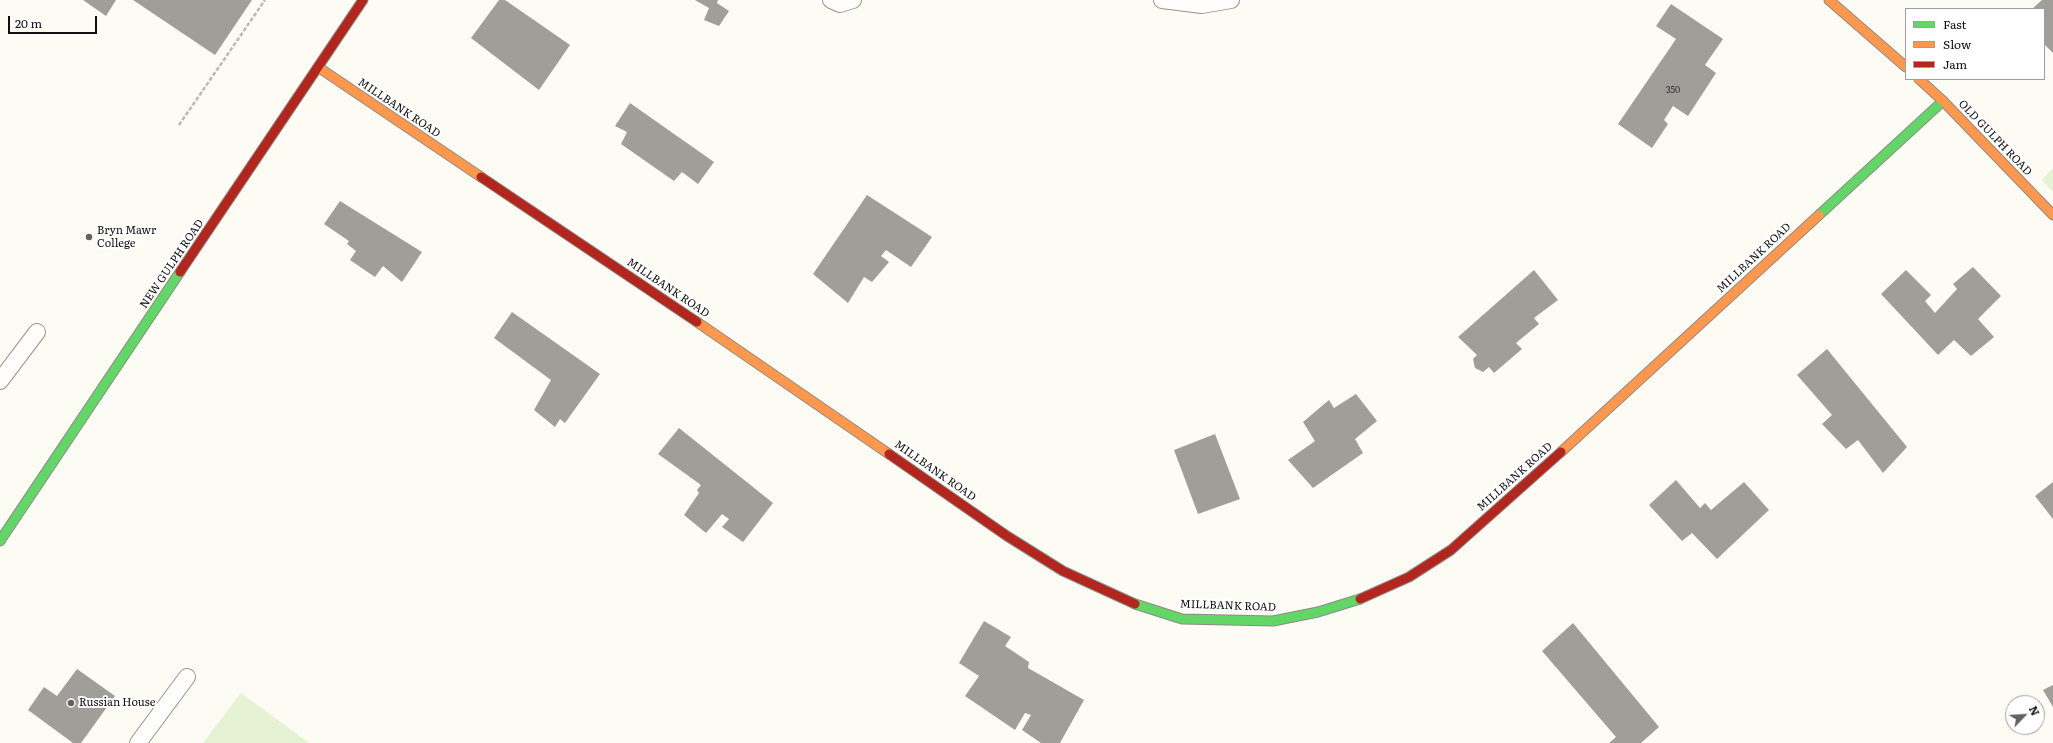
<!DOCTYPE html>
<style>
body{margin:0}
#map{position:relative;width:2053px;height:743px;overflow:hidden;background:#fcfbf4;font-family:Literata,serif}
canvas{display:block}
.legend{position:absolute;left:1905px;top:8px;width:140px;height:72px;box-sizing:border-box;background:#fff;border:1px solid #9f9f9f;margin:0;padding:5px 7px;list-style:none;font-size:12px;color:#0f0f0f}
.legend li{display:flex;align-items:center;gap:8px;height:20px}
.legend b{width:20px;border:1px solid #9f9f9f}
.north{position:absolute;left:2005px;top:695px;width:40px;height:40px;box-sizing:border-box;background:#fff;border:1px solid #9f9f9f;border-radius:50%;rotate:65deg;font-size:11px;font-weight:700;line-height:16px;text-align:center;color:#0f0f0f}
.north::after{content:'';display:block;margin:auto;width:14px;height:18px;background:#62625f;clip-path:polygon(50% 0,100% 100%,50% 72%,0 100%)}
.scale{position:absolute;left:8px;top:16px;width:89px;height:18px;box-sizing:border-box;border:2px solid #0f0f0f;border-top:0;padding-left:5px;font-size:12px;line-height:14px;white-space:nowrap;color:#0f0f0f;-webkit-text-stroke:3px #fff;paint-order:stroke}
</style>
<div id="map">
<canvas width="2053" height="743"></canvas>
<ul class="legend">
<li><b style="height:5px;background:#63d668"></b>Fast</li>
<li><b style="height:5px;background:#ff974d"></b>Slow</li>
<li><b style="height:5px;background:#b3261e"></b>Jam</li>
</ul>
<div class="north">N</div>
<div class="scale">20 m</div>
</div>
<script>
const ctx = document.querySelector('canvas').getContext('2d');
ctx.lineJoin = 'round';
function fill(path, color) {
  ctx.fillStyle = color;
  ctx.fill(path, 'evenodd');
}
function poly(rows) {
  const path = new Path2D();
  for (const r of rows) {
    path.moveTo(r[0], r[1]);
    for (let i = 2; i < r.length; i += 2) path.lineTo(r[i], r[i + 1]);
  }
  return path;
}
function stroke(path, color, width, dash) {
  ctx.strokeStyle = color;
  ctx.lineWidth = width;
  ctx.lineCap = dash ? 'butt' : 'round';
  ctx.setLineDash(dash || []);
  ctx.stroke(path);
}
function drawText(font, color, halo, rows, align = 'center') {
  ctx.font = font + ' Literata,serif';
  ctx.lineWidth = 4;
  ctx.setLineDash([]);
  ctx.textBaseline = 'middle';
  ctx.strokeStyle = halo;
  ctx.fillStyle = color;
  for (const [text, x, y, turn = 0] of rows) {
    ctx.save();
    ctx.translate(x, y);
    ctx.rotate((+turn || 0) * Math.PI / 180);
    ctx.textAlign = isNaN(turn) ? turn : align;
    if (halo) ctx.strokeText(text, 0, 0);
    ctx.fillText(text, 0, 0);
    ctx.restore();
  }
}
fill(poly([
 [2053,168,2053,192,2042,180],
 [241,693,309,743,203,743]
]), '#e5f2d4');
fill(poly([
 [83,0,116,0,106,16],
 [133,0,252,0,215,55],
 [499,0,505,0,570,45,539,90,471,38],
 [695,0,718,0,717,3,729,11,719,26,704,20,709,8],
 [2042,0,2053,0,2053,53,2044,44,2044,9,2032,9],
 [1671,4,1723,39,1705,65,1716,73,1688,116,1673,106,1664,120,1668,124,1652,148,1618,124,1676,39,1656,26],
 [630,103,714,162,698,184,682,172,674,181,621,144,627,132,615,126],
 [867,195,932,237,911,267,886,250,881,256,889,262,872,282,864,277,848,303,813,274],
 [340,201,422,252,402,282,383,266,375,277,350,260,356,251,347,244,349,241,324,224],
 [1973,267,2001,296,1978,319,1994,337,1971,356,1954,340,1938,355,1881,294,1906,270,1931,295,1925,301,1935,313,1957,289,1953,284],
 [1534,270,1558,300,1534,318,1539,324,1516,343,1522,349,1494,373,1489,367,1483,372,1475,368,1473,359,1477,355,1458,337],
 [512,312,600,374,565,423,560,419,555,427,534,410,551,380,494,338],
 [1827,349,1907,447,1883,473,1858,440,1846,449,1822,424,1832,415,1797,375],
 [1356,394,1377,421,1355,439,1363,453,1313,488,1288,460,1315,441,1303,422,1329,400,1334,408],
 [679,428,773,503,743,542,722,527,729,519,722,514,706,533,684,515,699,493,697,490,701,485,658,454],
 [1215,434,1240,499,1198,514,1174,450],
 [1676,480,1700,508,1705,503,1711,510,1744,482,1769,510,1717,559,1692,533,1682,541,1649,505],
 [2053,482,2053,519,2035,496],
 [984,621,1011,637,1005,646,1029,662,1028,668,1084,700,1060,743,1041,743,1022,730,1031,715,1025,713,1015,730,965,696,979,676,959,663],
 [1573,623,1659,727,1641,743,1609,743,1616,737,1542,651],
 [77,669,115,696,81,743,73,743,28,710,44,687,57,696],
 [2053,685,2053,707,2043,690]
]), '#a09e99');
const lane = poly([
 [831,0,840,4,853,0],
 [1162,0,1202,5,1231,0],
 [0,381,37,332],
 [138,743,187,677]
]);
const fast = poly([
 [1819,215,1943,101],
 [0,541,180,272],
 [1135,604,1182,619,1273,621,1318,612,1360,599]
]);
const slow = poly([
 [1829,0,1906,67],
 [318,67,481,177],
 [1919,79,1943,101,2053,215],
 [697,322,889,454],
 [1561,452,1819,215]
]);
const jam = poly([
 [481,177,697,322],
 [180,272,363,0],
 [889,454,1007,536,1063,571,1135,604],
 [1360,599,1409,577,1451,550,1561,452]
]);
stroke(lane, '#969592', 18);
stroke(fast, '#8c8c89', 11);
stroke(slow, '#8c8c89', 11);
stroke(jam, '#8c8c89', 11);
stroke(poly([
 [179,125,265,0]
]), '#b9b9b8', 2.5, [4, 2]);
stroke(lane, '#fffefd', 16);
stroke(fast, '#63d668', 9);
stroke(slow, '#ff974d', 9);
stroke(jam, '#b3261e', 9);
for (const [x, y, r, color] of [
 [89,237,4,"#62625f"],
 [71,703,4,"#62625f"]
]) {
  const dot = new Path2D();
  dot.arc(x, y, r, 0, 2 * Math.PI);
  ctx.fillStyle = color;
  ctx.fill(dot);
  stroke(dot, '#fff', 1.5);
}
drawText('9px', '#333332', null, [
 ["350",1673,90]
]);
drawText('11px', '#0f0f0f', '#fff', [
 ["MILLBANK ROAD",399,108,34],
 ["OLD GULPH ROAD",1995,138,46],
 ["MILLBANK ROAD",1754,258,-43],
 ["NEW GULPH ROAD",172,264,-56],
 ["MILLBANK ROAD",668,288,34],
 ["MILLBANK ROAD",935,471,35],
 ["MILLBANK ROAD",1515,477,-42],
 ["MILLBANK ROAD",1228,606,2]
]);
drawText('11px', '#0f0f0f', '#fff', [
 ["Bryn Mawr",97,231],
 ["College",97,244],
 ["Russian House",79,703]
], 'left');
</script>
